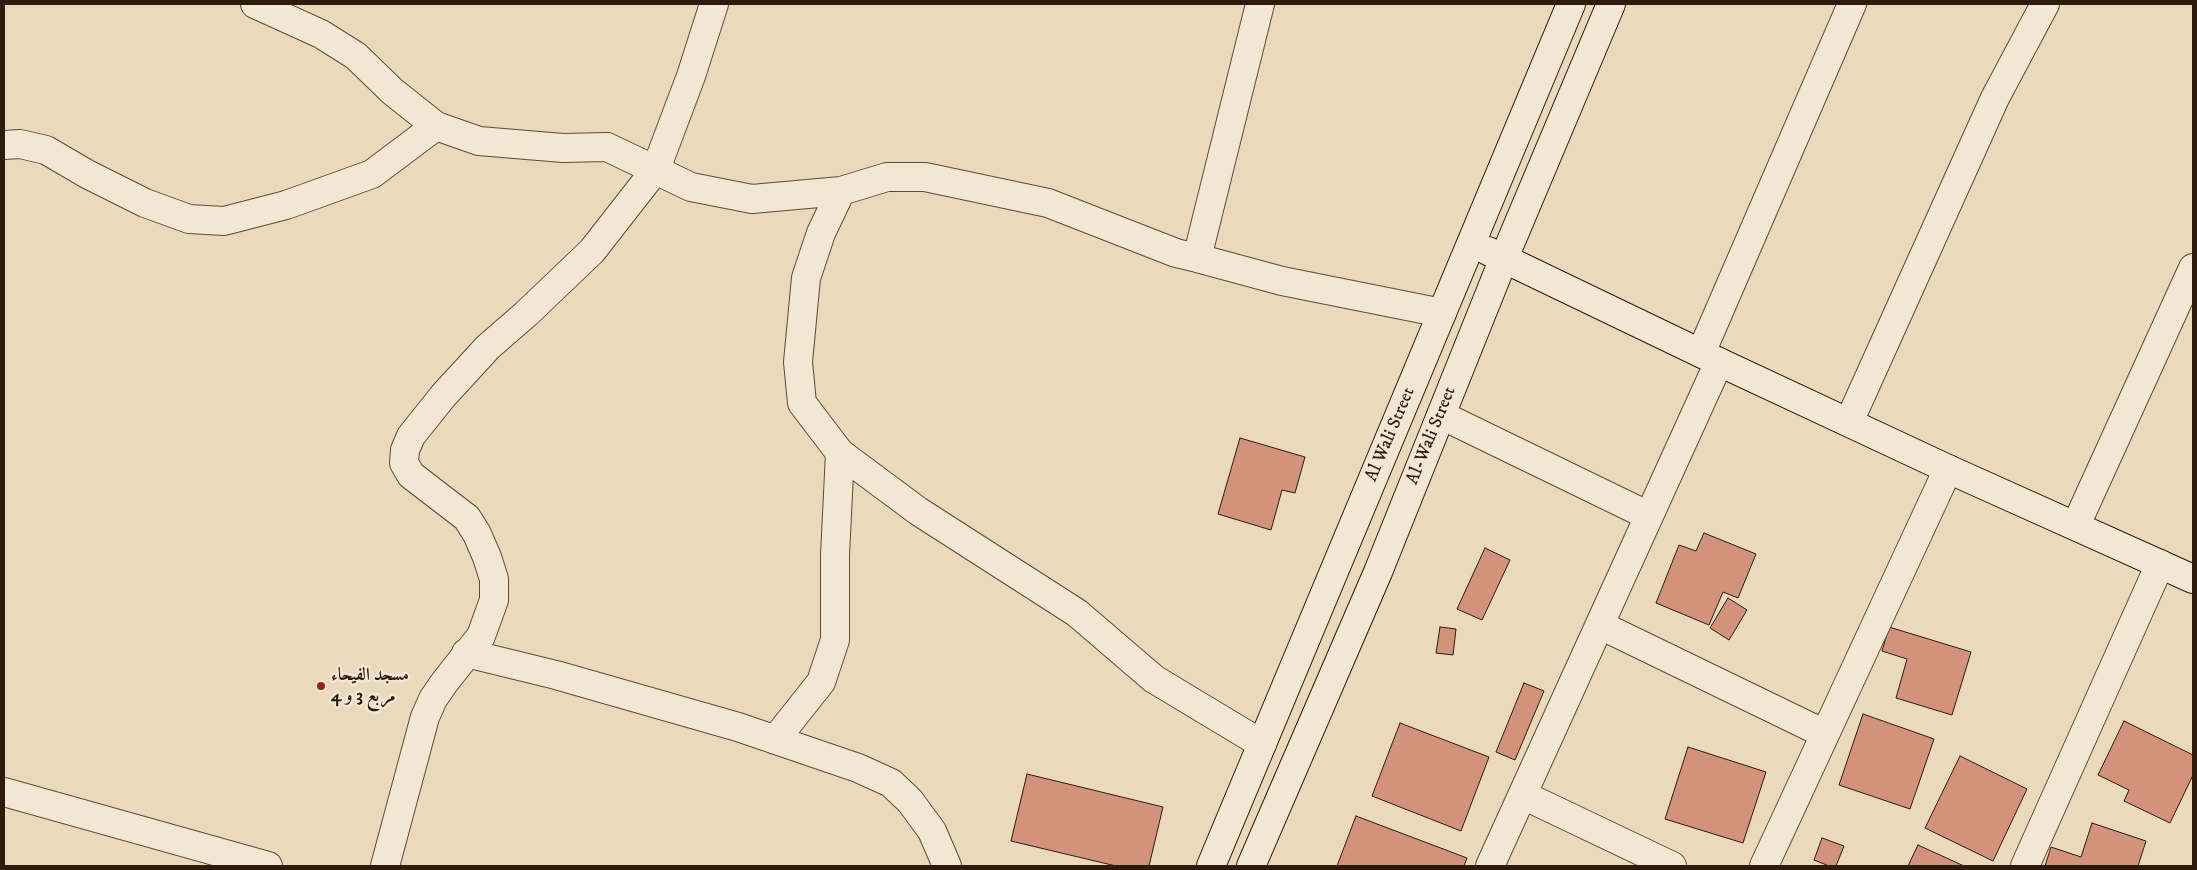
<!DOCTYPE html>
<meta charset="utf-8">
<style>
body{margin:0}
#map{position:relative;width:2197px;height:870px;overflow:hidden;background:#eadabb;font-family:"IM FELL DW Pica",serif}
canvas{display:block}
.frame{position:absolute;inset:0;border:5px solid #2e1b0d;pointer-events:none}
</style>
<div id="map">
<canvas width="2197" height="870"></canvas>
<div class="frame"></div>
</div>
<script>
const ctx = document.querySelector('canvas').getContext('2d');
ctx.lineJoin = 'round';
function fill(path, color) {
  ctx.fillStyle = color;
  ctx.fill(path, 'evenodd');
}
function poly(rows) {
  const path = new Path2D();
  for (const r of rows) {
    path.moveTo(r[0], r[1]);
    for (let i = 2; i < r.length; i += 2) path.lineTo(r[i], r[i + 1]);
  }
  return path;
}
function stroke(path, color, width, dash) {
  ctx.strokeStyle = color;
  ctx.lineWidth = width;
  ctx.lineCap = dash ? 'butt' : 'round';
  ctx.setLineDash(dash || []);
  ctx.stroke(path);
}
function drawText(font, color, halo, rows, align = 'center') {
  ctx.font = font + ' "IM FELL DW Pica",Amiri,serif';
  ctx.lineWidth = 5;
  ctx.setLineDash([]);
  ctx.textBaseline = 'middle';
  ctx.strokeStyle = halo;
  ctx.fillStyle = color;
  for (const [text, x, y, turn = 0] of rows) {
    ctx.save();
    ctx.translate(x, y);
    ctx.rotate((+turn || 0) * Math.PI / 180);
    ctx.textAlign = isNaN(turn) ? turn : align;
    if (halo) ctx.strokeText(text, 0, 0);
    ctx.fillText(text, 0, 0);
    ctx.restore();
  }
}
const building = poly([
 [1240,438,1305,457,1295,493,1282,490,1271,530,1218,514,1240,438],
 [1704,533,1756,554,1738,598,1723,592,1709,625,1656,603,1679,545,1696,551,1704,533],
 [1485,548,1510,560,1482,620,1457,609,1485,548],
 [1728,598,1747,610,1729,640,1710,628,1728,598],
 [1440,627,1456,629,1453,655,1436,653,1440,627],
 [1889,627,1971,652,1952,715,1896,698,1907,659,1882,651,1889,627],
 [1524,683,1544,691,1515,760,1496,752,1524,683],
 [1863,714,1934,739,1910,809,1839,785,1863,714],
 [2124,721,2193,755,2193,775,2170,823,2124,801,2129,790,2098,775,2124,721],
 [1400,723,1489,757,1461,831,1372,796,1400,723],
 [1688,747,1766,772,1743,843,1665,819,1688,747],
 [1960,756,2027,789,1993,861,1925,828,1960,756],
 [1027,774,1163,807,1149,866,1116,866,1011,841,1027,774],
 [1356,816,1467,858,1464,866,1337,866,1356,816],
 [2092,823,2146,841,2138,866,2045,866,2051,847,2081,857,2092,823],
 [1822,838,1844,846,1836,866,1829,866,1814,860,1822,838],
 [1918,845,1964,866,1908,866,1918,845]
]);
fill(building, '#d2927c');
stroke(building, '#2e1b0d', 1);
const street = poly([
 [255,4,321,34,356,56,392,91,436,126,479,141,563,148,607,147,691,187,752,199,841,191,887,177,925,177,1048,203,1176,253,1197,258,1282,281,1442,313],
 [4,145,20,144,46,150,87,174,145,203,189,219,224,221,286,205,372,174,436,126],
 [841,191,821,233,806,278,798,362,802,403,840,453,918,511,1077,613,1154,679,1262,744],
 [1197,258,1260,4],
 [1701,353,1852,4],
 [1441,415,1649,516],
 [1849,422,1995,98,2045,4],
 [2076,525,2193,268],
 [1600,625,1825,734],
 [466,653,556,675,738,727,858,768,891,783,910,801,932,831,947,866],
 [775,740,821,682,835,640,835,555,840,453],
 [4,792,268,866],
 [1523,795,1672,866],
 [385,866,425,717,433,699,444,683,481,636,494,600,494,579,487,557,477,534,467,518,411,475,404,463,405,450,411,436,443,396,488,347,526,314,592,251,656,169,691,76,714,4],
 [1490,866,1719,362],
 [1764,866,1948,469],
 [2025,866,2160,564]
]);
const secondary = poly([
 [1488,251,1719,362,1948,469,2193,579],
 [1211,866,1571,4],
 [1251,866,1378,572,1504,258,1611,4]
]);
stroke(street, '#5d4b38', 30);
stroke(secondary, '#2e1b0d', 30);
stroke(street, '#f1e7d3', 28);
stroke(secondary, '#f1e7d3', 28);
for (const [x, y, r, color] of [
 [321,686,5,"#8f2418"]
]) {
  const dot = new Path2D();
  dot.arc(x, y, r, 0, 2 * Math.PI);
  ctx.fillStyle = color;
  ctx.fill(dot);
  stroke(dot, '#f1e7d3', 2);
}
drawText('18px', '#2e1b0d', '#f1e7d3', [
 ["Al Wali Street",1391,435,-67],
 ["Al-Wali Street",1432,436,-68]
]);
drawText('bold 18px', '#2e1b0d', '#f1e7d3', [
 ["مسجد الفيحاء",331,676],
 ["مربع 3 و 4",331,697]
], 'left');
</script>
